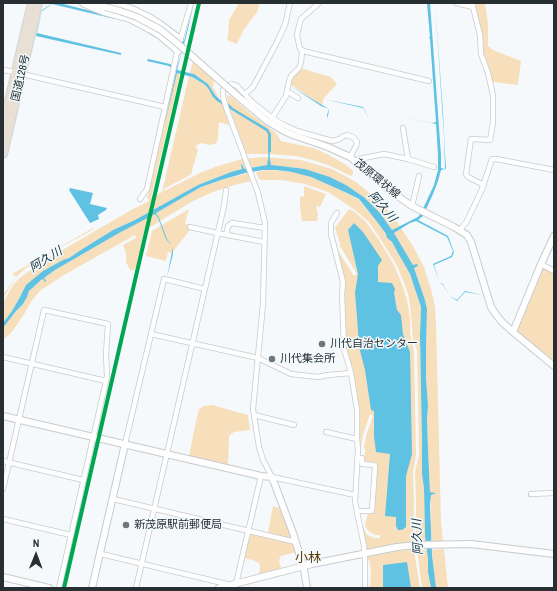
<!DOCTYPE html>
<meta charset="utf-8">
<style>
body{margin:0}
#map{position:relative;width:557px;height:591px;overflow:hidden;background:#f5f9fb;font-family:"Archivo Narrow",sans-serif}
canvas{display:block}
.frame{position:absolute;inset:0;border:4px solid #272f32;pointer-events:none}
.north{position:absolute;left:16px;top:535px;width:40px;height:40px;-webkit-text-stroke:3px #f2fafe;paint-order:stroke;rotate:1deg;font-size:11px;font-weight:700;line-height:16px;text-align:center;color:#272f32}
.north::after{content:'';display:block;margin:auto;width:14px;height:18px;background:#272f32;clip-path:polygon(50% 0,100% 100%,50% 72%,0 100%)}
</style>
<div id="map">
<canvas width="557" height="591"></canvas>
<div class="frame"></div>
<div class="north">N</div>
</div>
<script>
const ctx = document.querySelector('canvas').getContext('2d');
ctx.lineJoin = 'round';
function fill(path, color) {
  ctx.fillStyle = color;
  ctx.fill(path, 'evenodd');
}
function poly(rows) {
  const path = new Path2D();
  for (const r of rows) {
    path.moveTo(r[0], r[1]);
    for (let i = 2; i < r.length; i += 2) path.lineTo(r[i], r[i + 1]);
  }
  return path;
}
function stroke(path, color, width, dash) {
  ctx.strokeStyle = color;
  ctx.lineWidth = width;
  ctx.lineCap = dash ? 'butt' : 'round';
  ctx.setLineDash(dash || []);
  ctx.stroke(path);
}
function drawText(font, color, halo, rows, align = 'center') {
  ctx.font = font + ' "Archivo Narrow","Noto Sans JP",sans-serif';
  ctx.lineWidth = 3;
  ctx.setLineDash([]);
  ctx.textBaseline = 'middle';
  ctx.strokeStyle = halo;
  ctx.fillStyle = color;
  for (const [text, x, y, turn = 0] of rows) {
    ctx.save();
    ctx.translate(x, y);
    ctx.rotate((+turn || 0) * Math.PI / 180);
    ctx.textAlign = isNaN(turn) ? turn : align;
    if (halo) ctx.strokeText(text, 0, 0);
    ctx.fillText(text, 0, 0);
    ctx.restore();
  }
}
fill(poly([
 [239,3,260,3,257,12,243,31,237,44,227,40,228,35,229,20],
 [474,3,485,3,488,24,488,46,493,50,521,61,518,85,493,82,480,46],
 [193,61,214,79,213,87,220,100,216,96,207,83,194,74,190,73],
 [300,68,331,77,337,84,324,98,322,105,290,84,291,80],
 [176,73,180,74,151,198,162,192,189,76,204,84,208,88,215,99,223,105,229,125,219,122,218,138,217,142,215,144,209,145,201,143,197,145,196,147,198,150,194,164,193,166,192,173,190,175,164,189,164,191,200,173,218,166,242,159,263,157,301,160,332,169,356,182,378,200,392,215,400,226,392,230,380,213,365,198,346,185,330,177,305,169,281,166,271,165,270,159,267,165,244,169,242,165,241,165,242,169,231,172,198,185,135,220,113,230,84,248,69,258,63,260,20,297,12,311,3,323,3,303,13,285,21,277,43,261,59,252,133,209,147,202,150,199,147,199],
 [227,95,232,97,251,114,276,133,281,141,313,148,327,154,345,164,352,170,353,172,353,174,351,176,328,165,312,160,296,156,269,154,246,154,228,103],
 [269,170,292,172,304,174,347,193,359,200,378,223,386,234,387,238,392,242,410,274,421,307,420,335,422,443,422,475,424,488,425,536,426,543,416,543,416,500,415,472,419,455,417,350,413,339,410,304,408,294,403,280,396,264,378,235,368,221,356,211,339,199,328,192,305,184,282,180,261,180,259,179,256,172],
 [248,173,251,181,231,186,213,192,193,201,160,221,156,213,201,187,221,180],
 [304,186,326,194,320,207,316,206,318,214,317,221,302,221,300,206,300,197,304,196],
 [189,209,185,223,191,227,190,230,172,253,168,252,166,261,146,256,152,231],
 [349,209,355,212,366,222,379,240,394,265,403,287,407,300,410,317,410,334,414,351,416,455,413,472,414,503,413,543,367,550,367,547,362,525,364,517,362,525,366,533,369,536,374,538,380,538,380,535,375,535,370,532,366,528,365,524,368,513,374,513,377,464,364,462,365,450,364,447,366,436,373,416,370,414,363,435,361,446,361,455,359,437,360,410,353,371,347,350,344,294,345,282,335,239,337,248,340,254,354,276,357,274,340,246,340,243,335,228],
 [155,213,160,221,144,231,136,268,131,271,129,268,126,262,126,253,123,245,136,238,135,235,64,275,41,290,32,300,23,316,12,332,3,340,3,328,16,311,23,304,27,297,29,291,41,280,43,278,45,282,44,278,55,270,119,233],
 [93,228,94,229,41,258,26,268,16,277,3,298,3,295,16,277,12,274],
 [401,228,413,246,424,267,432,293,435,307,436,324,441,522,443,542,432,542,431,529,431,495,435,495,435,493,430,492,428,449,427,419,428,406,426,377,426,351,427,309,425,300,414,268,418,266,413,265,394,233],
 [541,264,554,271,554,363,519,333,517,329],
 [212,405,248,415,250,430,234,432,231,434,229,436,228,465,189,456,196,421,199,409,204,406],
 [273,506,280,508,292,539,268,533],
 [249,533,294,544,296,552,281,556,279,560,281,568,259,574,260,566,259,563,252,560,244,558],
 [444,549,448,588,436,588,434,579,432,550],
 [410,550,414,550,420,588,370,588,371,570,369,560,368,560,366,557,396,551],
 [417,550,427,550,428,559,428,572,431,588,422,588]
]), '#f8dfbc');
fill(poly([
 [53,3,59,3,115,17,115,19,52,4,42,11,37,33,121,53,121,55,36,36,28,70,42,10],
 [194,3,187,33,177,70,194,74,208,84,215,95,220,100,229,104,233,108,268,129,271,134,271,152,268,152,268,134,266,131,217,101,213,97,208,88,204,84,192,77,177,73,164,127,176,72,169,66,147,61,148,59,170,64,176,70,182,51,183,44,182,43,182,41,184,41,186,33],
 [427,3,430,3,441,155,441,168,445,169,444,136,435,3,443,112,445,153,446,169,441,170,438,181,433,194,423,216,418,220,448,236,454,252,452,257,434,265,440,283,443,284,444,286,450,296,457,300,465,291,482,295,465,292,457,301,450,296,443,285,440,283,433,264,451,256,453,251,447,237,416,221,410,223,394,233,413,265,417,264,418,266,414,268,425,300,427,309,426,351,426,377,428,406,427,419,428,449,430,492,435,493,435,494,431,495,430,505,432,555,436,588,431,588,428,572,428,559,425,536,424,488,422,475,422,443,420,335,421,307,410,274,398,253,392,242,387,238,386,234,378,223,359,199,347,193,311,177,292,172,276,170,263,170,245,173,221,180,201,187,156,213,159,218,167,239,173,247,173,254,167,277,173,247,166,239,158,218,155,214,119,233,55,270,44,278,46,281,45,282,43,279,41,280,29,291,27,297,23,304,16,311,3,328,3,323,12,311,20,297,26,285,43,271,63,260,69,258,84,248,113,230,135,220,198,185,231,172,242,169,241,165,242,164,244,169,267,165,268,159,270,159,271,165,281,166,305,169,330,177,346,185,365,198,380,213,392,230,418,217,421,213,434,185,438,170,438,154,436,124,398,116,370,121,363,108,324,99,322,103,322,105,329,109,329,111,328,115,328,119,337,135,328,119,327,115,329,109,321,106,291,86,322,105,322,103,324,99,363,107,370,121,398,116,432,123,436,122,430,39,429,38,430,37],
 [70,188,93,193,90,204,107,208,106,210,98,215,99,219,90,223,69,190],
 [354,223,363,232,382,260,378,266,378,282,392,283,395,289,394,293,397,310,401,315,403,334,410,352,412,454,406,476,406,527,402,530,398,530,396,526,396,517,385,516,390,454,376,452,374,436,374,411,371,410,365,370,359,347,357,317,355,293,358,274,348,230],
 [407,562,411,588,383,588,383,565]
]), '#5fc2e3');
stroke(poly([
 [269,161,269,151]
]), '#5fc2e3', 1.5);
const street = poly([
 [319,3,301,19,299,26,297,35,300,49,303,51,429,81],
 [456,3,473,7,473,3],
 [473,7,480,35,481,54,488,73,493,95,493,123,490,140,471,139,466,174,468,177,484,185],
 [180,41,191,3],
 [3,70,16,72],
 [22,74,165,107],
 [287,93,290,93,298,98],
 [245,94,253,87,276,44,285,25,290,3],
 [272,118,286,96,289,81,291,76,299,68,301,63,302,50],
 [350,157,356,146,357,142,353,137,347,135,342,137,340,139,332,141,297,131,284,125,272,118,251,101,237,86,232,84,226,86,223,90,223,97,227,110,258,193,265,223,263,304,253,409,259,447,263,460,272,477,355,495],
 [408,159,434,167],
 [356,161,359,159,384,154,408,159,403,128],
 [140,199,147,189,178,48],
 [412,206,419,176],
 [337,213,331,223,331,234,343,282,342,294,344,349,351,373,357,410,357,439,358,449,355,502,364,546,365,559,365,588],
 [190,227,217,233,264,242],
 [460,230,467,221,482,189,492,159,496,159,554,170],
 [226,235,228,226,232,223,265,228],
 [541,264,554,271],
 [151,334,258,358,291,374,318,377,328,375,351,373],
 [3,357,106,381],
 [254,415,294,425],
 [326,432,357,439],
 [125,444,164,279,205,289],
 [3,461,83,480],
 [3,489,44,310,108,324,106,354,107,376,106,381,59,588],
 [531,494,554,493],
 [113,499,296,542],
 [357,511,372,511,375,466,374,465,362,464,362,458,358,458],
 [3,519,71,535],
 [101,554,231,585],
 [136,588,224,206,226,190],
 [235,588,261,476]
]);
const secondary = poly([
 [83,3,91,7,104,12,130,19,149,29,159,35,178,51],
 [90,3,105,7],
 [110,3,132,9,149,17,160,24,180,39],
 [242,100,267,121,284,131,293,135,328,147,350,157,396,195,412,206,454,227,467,235,471,242,491,307,497,316,502,322,513,332,554,366],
 [513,332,541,264,554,236],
 [3,416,261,476,272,477,293,533,304,569,307,588],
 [3,577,49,588],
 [92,588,125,444],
 [219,588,312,564,397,547,416,545,471,544,554,554]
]);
const highway = poly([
 [3,127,32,3],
 [3,154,38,3]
]);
stroke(street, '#c6cbce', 6);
stroke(secondary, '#c6cbce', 8);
stroke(highway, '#d0d3d4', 10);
stroke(street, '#fefefe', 4.5);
stroke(secondary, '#fefefe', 6);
stroke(highway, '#e8e0d5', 8);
const secondaryBridge = poly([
 [105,7,120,11,137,17,161,30,177,43,242,100]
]);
stroke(secondaryBridge, '#c6cbce', 8, []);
stroke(secondaryBridge, '#fefefe', 6);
stroke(poly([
 [64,588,199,3]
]), '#00a651', 4);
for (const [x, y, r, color] of [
 [322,344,4,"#6f7678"],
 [272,359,4,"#6f7678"],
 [126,525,4,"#6f7678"]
]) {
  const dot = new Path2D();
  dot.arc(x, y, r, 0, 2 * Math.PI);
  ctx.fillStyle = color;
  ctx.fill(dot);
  stroke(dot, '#f2fafe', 1.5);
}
drawText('11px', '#272f32', '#f2fafe', [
 ["国道128号",21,78,-77],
 ["茂原環状線",377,179,39]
]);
drawText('11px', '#272f32', '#f2fafe', [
 ["川代自治センター",330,344],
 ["川代集会所",280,359],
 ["新茂原駅前郵便局",134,525]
], 'left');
drawText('italic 12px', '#1c313a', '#f2fafe', [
 ["阿久川",382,207,49],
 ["阿久川",46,260,-32],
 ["阿久川",418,537,-93]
]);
drawText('13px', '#5c3b01', '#f2fafe', [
 ["小林",308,559]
]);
</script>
